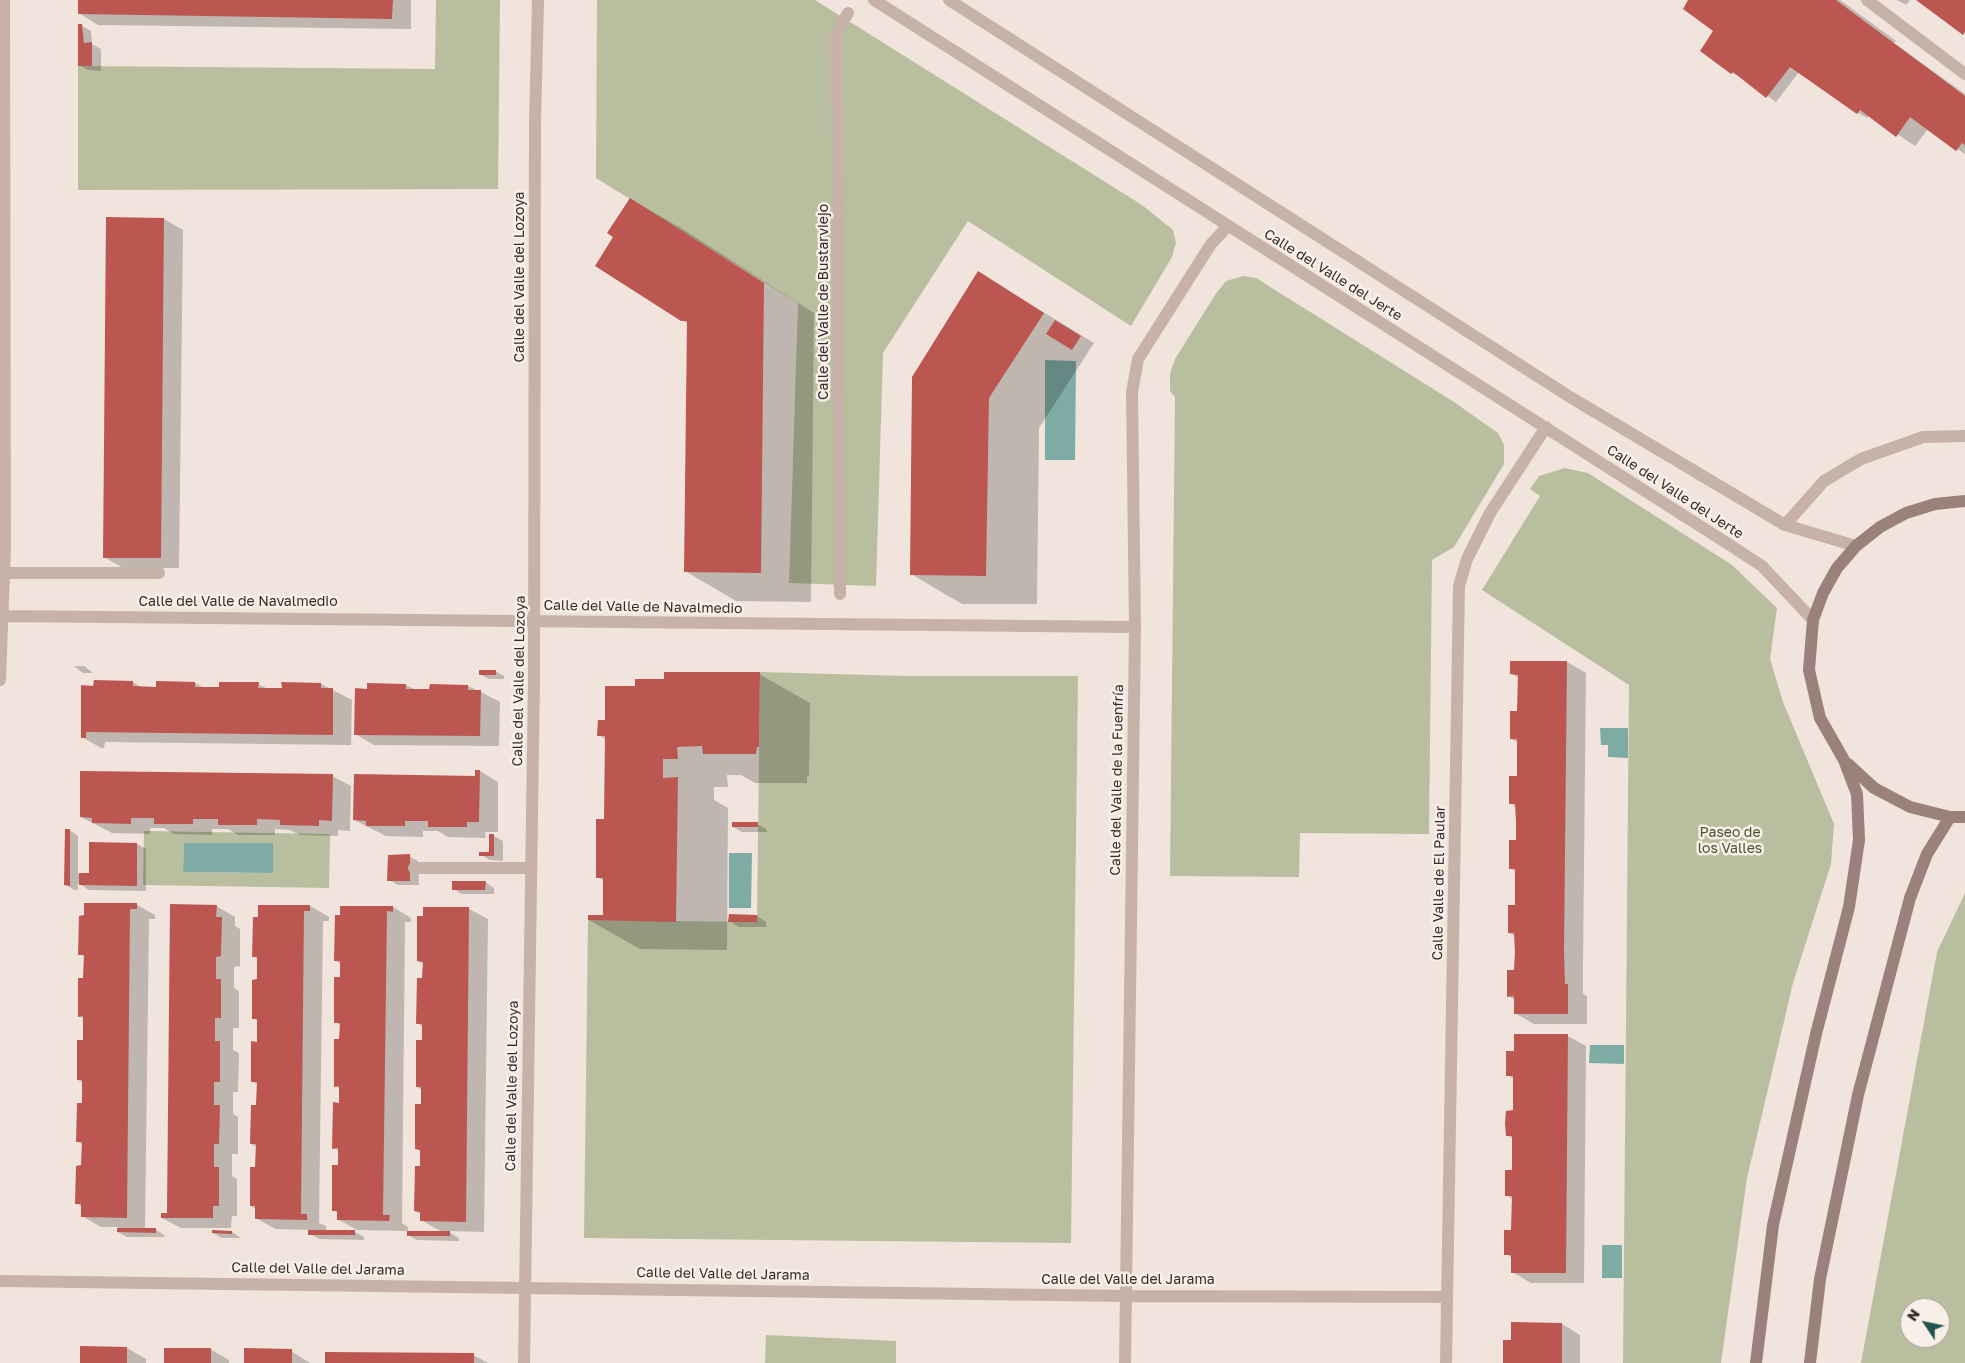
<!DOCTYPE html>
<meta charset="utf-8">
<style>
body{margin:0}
#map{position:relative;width:1965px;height:1363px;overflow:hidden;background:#f0e4dd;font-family:"Golos Text",sans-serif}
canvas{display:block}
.north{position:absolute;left:1900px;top:1298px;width:50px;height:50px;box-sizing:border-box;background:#f8efe9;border:1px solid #aaa19c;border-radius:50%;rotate:304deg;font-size:14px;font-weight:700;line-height:20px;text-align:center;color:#352b29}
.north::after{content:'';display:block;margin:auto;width:18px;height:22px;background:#22544e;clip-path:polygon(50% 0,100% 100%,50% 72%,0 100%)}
</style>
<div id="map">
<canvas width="1965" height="1363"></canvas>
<div class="north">N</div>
</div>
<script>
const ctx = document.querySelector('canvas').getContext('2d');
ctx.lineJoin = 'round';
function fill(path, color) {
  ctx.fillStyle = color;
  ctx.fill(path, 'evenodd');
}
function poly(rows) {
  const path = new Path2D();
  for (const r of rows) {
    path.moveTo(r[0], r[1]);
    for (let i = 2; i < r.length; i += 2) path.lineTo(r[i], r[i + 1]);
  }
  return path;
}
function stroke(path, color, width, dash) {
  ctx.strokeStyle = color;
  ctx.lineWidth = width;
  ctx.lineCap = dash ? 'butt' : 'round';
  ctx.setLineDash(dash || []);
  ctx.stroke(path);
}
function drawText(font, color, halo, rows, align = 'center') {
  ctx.font = font + ' "Golos Text",sans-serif';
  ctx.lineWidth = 5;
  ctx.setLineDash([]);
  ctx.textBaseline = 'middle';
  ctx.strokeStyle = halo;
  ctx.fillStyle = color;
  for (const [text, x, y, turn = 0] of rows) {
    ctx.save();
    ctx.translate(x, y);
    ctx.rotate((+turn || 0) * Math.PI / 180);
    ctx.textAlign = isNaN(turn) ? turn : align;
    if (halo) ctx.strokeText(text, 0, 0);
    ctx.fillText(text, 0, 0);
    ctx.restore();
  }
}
fill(poly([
 [436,0,500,0,498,189,78,190,78,66,435,69],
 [597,0,815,0,1142,205,1173,230,1176,243,1172,257,1131,326,968,221,883,353,876,586,789,583,798,303,596,178],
 [1243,276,1256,278,1454,402,1498,433,1504,445,1504,464,1454,547,1432,560,1429,834,1300,833,1299,877,1170,876,1175,397,1170,391,1170,373,1175,359,1215,295,1226,281],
 [1565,468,1588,473,1732,565,1777,608,1770,659,1783,702,1834,824,1831,864,1793,983,1747,1178,1721,1363,1623,1363,1629,685,1482,590,1540,496,1530,489,1539,476],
 [760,672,907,676,1078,676,1071,1243,584,1238,588,920,757,922],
 [144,831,330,834,329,888,143,885],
 [184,843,273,844,273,873,183,872],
 [1965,893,1965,1363,1861,1363,1937,952],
 [1910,1308,1940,1308,1940,1338,1910,1338],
 [766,1335,896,1341,896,1363,765,1363]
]), '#b9be9e');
fill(poly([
 [1045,360,1076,361,1075,460,1045,460],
 [1600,728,1628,728,1628,758,1608,757,1608,745,1601,745],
 [184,843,273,843,273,873,183,872],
 [729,853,752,853,751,908,729,908],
 [1590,1045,1624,1045,1624,1064,1589,1063],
 [1602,1245,1622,1245,1622,1278,1602,1278]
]), '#7faba5');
fill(poly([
 [80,0,411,0,411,29,98,25,80,14],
 [1690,0,1840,0,1896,41,1894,43,1965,94,1965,154,1928,129,1915,146,1869,115,1867,118,1858,113,1799,72,1776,102,1742,77,1731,73,1715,30],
 [1897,0,1910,0,1906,5],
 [82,26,91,31,92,44,101,49,101,71,88,70,79,65],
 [630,199,681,228,814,313,811,602,736,601,685,571,688,324,682,320,614,236],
 [164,219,183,230,179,568,123,568,104,557],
 [978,272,1094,343,1039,428,1037,604,962,604,911,574],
 [1512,662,1567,662,1586,673,1583,964,1583,994,1587,996,1587,1024,1534,1024,1515,1013,1515,1000,1509,996,1516,971,1516,936,1509,933,1516,907,1517,872,1510,868,1517,842,1517,807,1510,803,1518,777,1518,742,1511,739,1518,712,1519,678,1512,674],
 [74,666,84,666,93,673,83,673],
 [495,671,504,676,504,679,489,679,480,674],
 [759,674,810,703,809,776,807,776,807,783,755,783,741,775,727,775,728,787,714,787,714,800,728,808,727,950,640,949,589,920,604,916,605,881,597,877,605,821,606,740,599,735,606,722,636,687,665,680],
 [133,682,142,688,157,688,195,683,204,688,258,684,268,689,283,689,321,684,352,700,351,745,105,742,104,748,101,748,82,737,94,687],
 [368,684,406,685,416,690,468,686,481,692,500,702,499,746,374,745,355,734],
 [480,771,498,782,498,832,485,832,486,838,448,837,438,831,423,831,423,837,386,836,354,820,476,777],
 [332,776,351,786,350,831,338,830,338,836,300,835,290,830,275,829,275,835,238,835,228,829,212,829,212,835,174,834,164,828,150,828,150,834,112,833,81,817],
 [757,824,766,829,767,832,742,832,733,827],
 [69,830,78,836,78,874,91,875,137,844,146,849,146,891,89,890,78,883,78,890,74,890,65,884],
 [494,836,503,841,503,861,490,860,481,855,491,853],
 [409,856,418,861,419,885,398,885,389,880],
 [485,882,494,888,494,894,462,894,453,889],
 [137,905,155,915,155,919,149,919,145,1229,155,1229,164,1235,165,1237,127,1237,118,1232,118,1227,101,1227,82,1216,82,1207,77,1203,83,1166,83,1145,78,1142,83,1104,84,1083,78,1080,84,1041,85,1019,79,1016,85,979,85,957,80,954,80,917],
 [216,906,235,917,235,926,240,929,240,966,234,967,234,988,239,991,239,1028,233,1028,233,1050,239,1053,238,1092,233,1092,233,1114,238,1117,238,1154,232,1154,232,1176,237,1179,237,1216,232,1216,231,1228,181,1228,162,1218,168,1214],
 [310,906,329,917,329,921,323,921,319,1223,326,1226,326,1231,355,1232,364,1237,364,1240,319,1239,310,1234,310,1230,275,1229,256,1218,256,1209,251,1206,256,1169,257,1147,251,1144,257,1106,258,1085,252,1081,258,1043,258,1021,253,1018,259,959,253,956,254,919],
 [393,907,411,918,411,922,405,922,402,1223,408,1227,408,1231,357,1230,339,1220,338,1213,333,1210,339,1167,339,1151,334,1148,340,1104,340,1089,335,1086,341,1026,335,1022,341,964,336,961,336,916],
 [424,908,469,909,488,919,484,1232,447,1231,459,1238,459,1241,417,1240,408,1235,442,1232,421,1220,421,1214,415,1211,421,1167,422,1152,416,1149,422,1105,422,1090,417,1087,423,1027,417,1023,423,979,424,964,418,961],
 [757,916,766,922,766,927,739,927,730,921],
 [1568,1036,1586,1046,1584,1283,1531,1283,1512,1272,1512,1258,1506,1254,1513,1231,1513,1199,1506,1195,1514,1171,1514,1139,1507,1135,1514,1111,1515,1079,1507,1075,1515,1052],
 [232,1232,241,1238,222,1238,213,1233],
 [1562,1324,1580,1335,1580,1363,1504,1363,1512,1341],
 [81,1348,127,1348,146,1359,146,1363,81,1363],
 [210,1349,229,1360,229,1363,165,1363],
 [291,1351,310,1363,245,1363],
 [473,1355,488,1363,327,1363]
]), '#0003');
fill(poly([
 [78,0,393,0,392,19,78,14],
 [1688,0,1836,0,1965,96,1965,145,1962,143,1956,151,1910,117,1896,137,1860,110,1857,114,1790,67,1766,98,1733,72,1731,74,1700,51,1713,31,1683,9],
 [1916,0,1965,0,1965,32,1963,35],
 [78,24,82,24,84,43,92,42,92,66,78,66],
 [630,198,764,283,761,573,684,572,687,321,681,321,595,266,613,237,607,233],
 [106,217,164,218,161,558,103,558],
 [978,271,1044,313,989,398,986,576,910,575,912,377],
 [1055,320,1081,336,1072,350,1046,334],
 [1510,661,1567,661,1564,952,1565,984,1568,984,1568,1014,1514,1014,1514,996,1507,997,1507,970,1514,970,1515,952,1514,933,1508,933,1508,905,1515,905,1515,869,1509,869,1509,840,1516,840,1516,822,1515,804,1509,804,1509,776,1517,776,1517,739,1510,739,1510,711,1517,711,1518,675,1510,674],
 [479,670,496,670,496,675,479,675],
 [664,672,760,672,759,747,757,747,756,754,703,754,702,746,677,747,678,759,663,759,663,778,678,777,676,922,588,920,588,915,603,915,603,878,596,878,596,819,604,819,605,736,597,736,598,720,605,720,605,686,635,686,635,679,664,679],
 [94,680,133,681,133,686,156,687,156,681,195,682,195,687,219,687,219,682,259,682,258,688,282,688,281,682,321,683,321,688,333,688,333,735,86,732,86,738,81,738,81,685,93,686],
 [367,683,406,684,406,689,429,689,430,684,468,685,468,690,481,690,480,736,354,735,355,688,367,689],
 [475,770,480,770,479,822,467,822,467,827,428,827,428,821,405,821,405,826,366,826,366,821,353,820,354,774,475,776],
 [80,771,333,774,332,821,319,820,319,826,280,825,280,820,257,819,257,825,218,825,218,819,193,819,193,824,154,824,154,818,131,818,131,824,92,823,92,818,80,817],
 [732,822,758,822,758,827,732,827],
 [65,829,70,829,70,886,64,885],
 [489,834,494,834,494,856,479,856,479,852,489,852],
 [89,842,137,843,137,886,79,885,79,873,89,873],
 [410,854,410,881,387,881,388,855],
 [452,881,486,881,485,890,452,890],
 [84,903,137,903,137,909,130,909,127,1218,81,1217,81,1204,75,1204,76,1166,81,1165,82,1142,76,1142,77,1103,82,1103,82,1080,77,1080,77,1040,83,1040,83,1016,78,1017,78,978,83,978,84,955,78,955,79,916,84,915],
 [170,904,217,905,216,917,222,917,221,956,216,957,216,979,221,979,221,1018,215,1018,215,1041,220,1041,220,1082,214,1082,214,1105,220,1105,219,1144,214,1144,214,1167,219,1167,219,1206,213,1206,213,1218,161,1218,161,1213,167,1213],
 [258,905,310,905,310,911,304,911,301,1214,307,1214,307,1220,255,1219,255,1206,250,1206,250,1167,255,1167,256,1144,250,1144,251,1105,256,1105,257,1082,251,1082,251,1041,257,1042,257,1019,252,1019,252,980,257,979,257,957,252,957,253,917,258,917],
 [340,906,393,906,393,912,387,911,383,1215,390,1215,389,1221,337,1220,337,1211,332,1211,332,1165,338,1165,338,1148,332,1149,333,1102,339,1103,339,1086,334,1087,334,1039,339,1039,340,1023,334,1023,334,977,340,977,340,961,334,961,335,915,340,915],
 [423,907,469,907,466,1222,420,1221,420,1212,414,1211,415,1166,420,1166,420,1150,415,1149,415,1104,421,1104,421,1087,416,1087,416,1040,422,1040,422,1024,416,1024,417,978,422,978,423,962,417,961,417,916,423,916],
 [729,914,757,915,757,922,728,922],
 [1514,1034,1568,1034,1566,1273,1511,1273,1511,1255,1504,1255,1504,1230,1511,1230,1512,1196,1505,1196,1505,1170,1512,1170,1512,1136,1506,1136,1505,1123,1506,1111,1513,1110,1513,1076,1506,1076,1506,1051,1514,1051],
 [117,1228,156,1228,156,1233,117,1232],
 [212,1230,232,1231,232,1234,212,1233],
 [308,1230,355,1230,355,1235,308,1235],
 [407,1231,450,1231,450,1236,407,1236],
 [1511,1322,1562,1323,1562,1363,1503,1363,1503,1340,1511,1340],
 [80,1346,127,1347,127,1363,80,1363],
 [164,1348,211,1348,211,1363,164,1363],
 [244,1348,292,1349,292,1363,244,1363],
 [325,1352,474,1353,474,1363,325,1363]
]), '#bc5650');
stroke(poly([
 [3,573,159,573],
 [414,868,531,868]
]), '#c7b2aa', 12);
stroke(poly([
 [840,594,836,33,848,13]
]), '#c7b2aa', 12);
stroke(poly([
 [874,0,1733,547,1762,566,1813,620],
 [949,0,1570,397,1785,525,1856,546],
 [1867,0,1965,74],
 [1785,525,1824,481,1861,459,1923,437,1965,436],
 [1,616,1135,627],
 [0,680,5,547,4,0],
 [0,1281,1127,1296,1446,1297],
 [524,1363,534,679,535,122,538,0],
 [1125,1363,1135,627,1132,392,1138,359,1211,244,1228,226],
 [1446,1363,1459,586,1467,559,1490,513,1546,427]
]), '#c7b2aa', 12);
stroke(poly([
 [1848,764,1874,788,1910,807,1950,817,1965,817],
 [1756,1363,1773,1225,1816,1034,1849,907,1859,840,1857,794,1844,760,1820,718,1809,670,1813,620,1823,593,1837,568,1856,546,1880,527,1906,513,1935,504,1965,501],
 [1810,1363,1820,1279,1858,1095,1910,898,1927,854,1950,817]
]), '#9b817c', 12);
drawText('14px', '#352b29', '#f8efe9', [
 ["Calle del Valle del Jerte",1333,275,32],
 ["Calle del Valle del Lozoya",520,277,-90],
 ["Calle del Valle de Bustarviejo",824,302,-90],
 ["Calle del Valle del Jerte",1675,492,33],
 ["Calle del Valle de Navalmedio",238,602],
 ["Calle del Valle de Navalmedio",643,607,1],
 ["Calle del Valle del Lozoya",519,681,-89],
 ["Calle del Valle de la Fuenfría",1117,780,-89],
 ["Calle Valle de El Paular",1439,883,-89],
 ["Calle del Valle del Lozoya",512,1086,-89],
 ["Calle del Valle del Jarama",318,1269,1],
 ["Calle del Valle del Jarama",723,1274,1],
 ["Calle del Valle del Jarama",1128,1280]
]);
drawText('14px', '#4b522f', '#f8efe9', [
 ["Paseo de",1730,833],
 ["los Valles",1730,849]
]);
</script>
